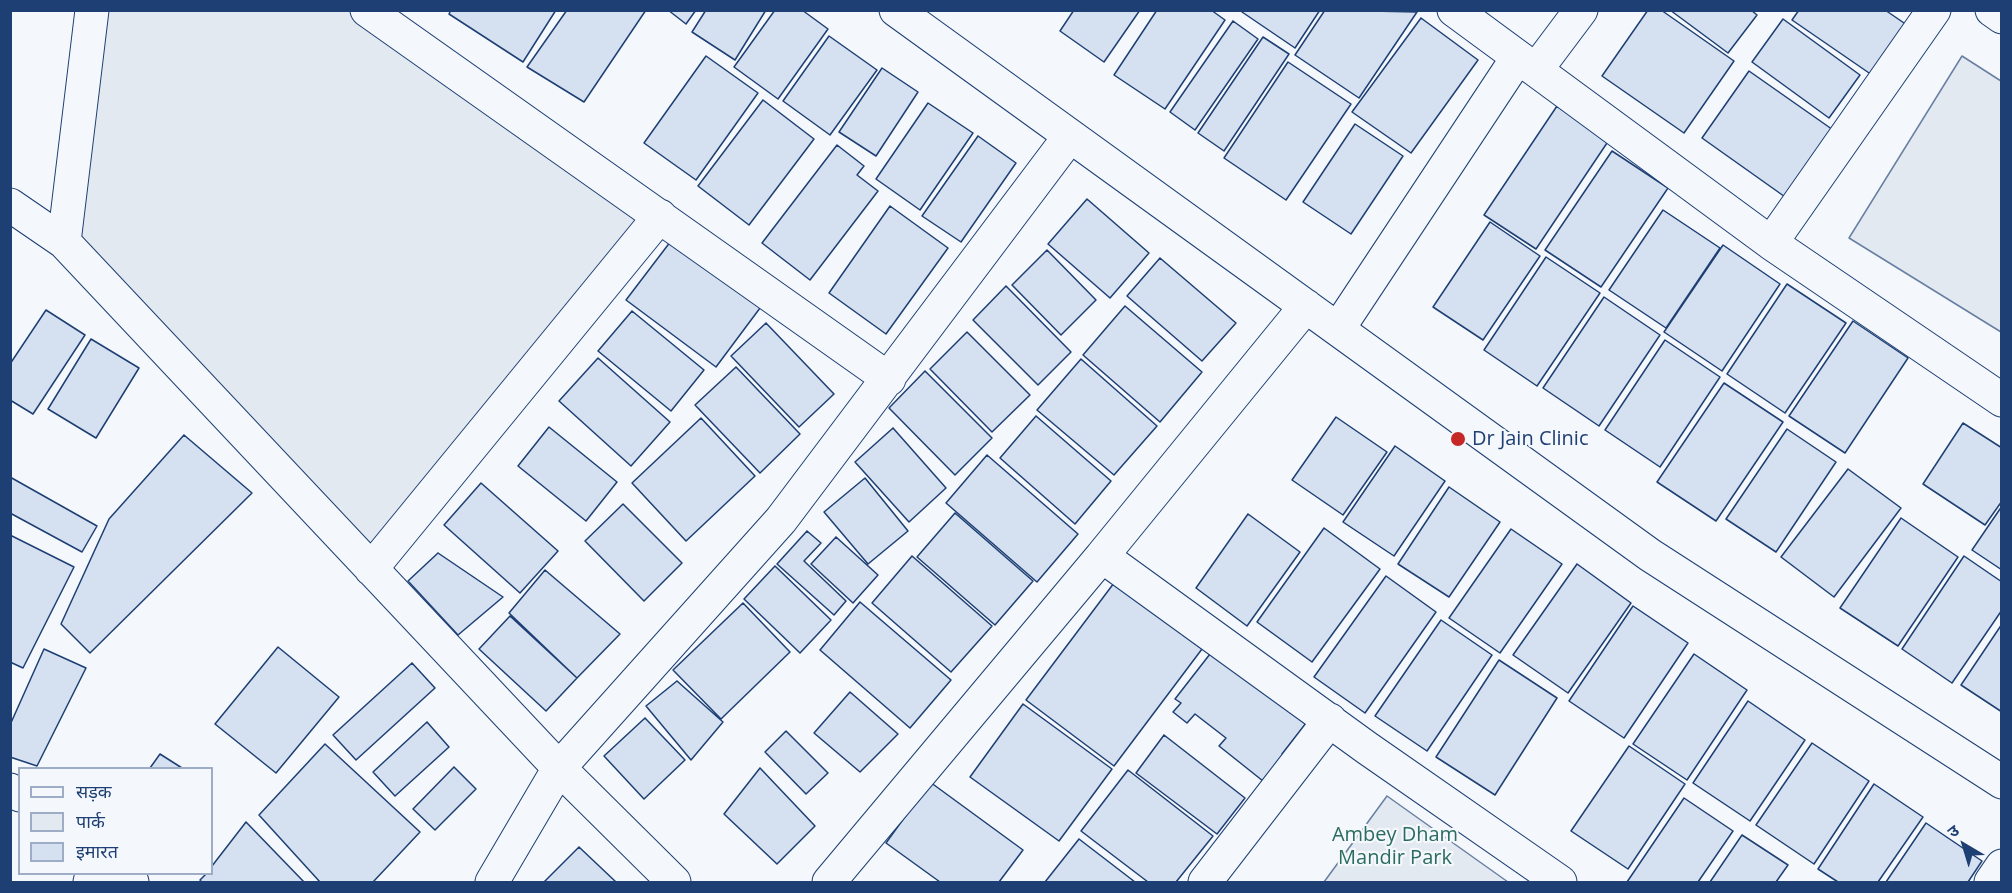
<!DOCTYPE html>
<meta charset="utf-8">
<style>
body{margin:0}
#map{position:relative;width:2012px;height:893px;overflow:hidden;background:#f4f7fb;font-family:"Open Sans","Noto Sans Devanagari",sans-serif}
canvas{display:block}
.frame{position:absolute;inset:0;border:12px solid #1d3f73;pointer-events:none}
.legend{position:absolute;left:18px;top:767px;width:195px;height:108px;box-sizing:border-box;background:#f4f7fb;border:2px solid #9eadc5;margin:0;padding:8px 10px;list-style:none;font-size:18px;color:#1d3f73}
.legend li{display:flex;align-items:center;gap:12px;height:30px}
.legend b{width:30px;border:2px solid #9eadc5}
.north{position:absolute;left:1934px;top:815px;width:60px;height:60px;-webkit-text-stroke:4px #f4f7fb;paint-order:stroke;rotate:322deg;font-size:16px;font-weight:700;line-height:24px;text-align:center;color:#1d3f73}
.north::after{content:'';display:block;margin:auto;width:21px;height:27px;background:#1d3f73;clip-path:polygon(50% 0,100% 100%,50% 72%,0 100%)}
</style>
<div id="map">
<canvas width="2012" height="893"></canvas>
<div class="frame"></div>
<ul class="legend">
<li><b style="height:8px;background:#f4f7fb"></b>सड़क</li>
<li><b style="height:16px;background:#e3e9f0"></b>पार्क</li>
<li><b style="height:16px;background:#d5e0f0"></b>इमारत</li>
</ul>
<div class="north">उ</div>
</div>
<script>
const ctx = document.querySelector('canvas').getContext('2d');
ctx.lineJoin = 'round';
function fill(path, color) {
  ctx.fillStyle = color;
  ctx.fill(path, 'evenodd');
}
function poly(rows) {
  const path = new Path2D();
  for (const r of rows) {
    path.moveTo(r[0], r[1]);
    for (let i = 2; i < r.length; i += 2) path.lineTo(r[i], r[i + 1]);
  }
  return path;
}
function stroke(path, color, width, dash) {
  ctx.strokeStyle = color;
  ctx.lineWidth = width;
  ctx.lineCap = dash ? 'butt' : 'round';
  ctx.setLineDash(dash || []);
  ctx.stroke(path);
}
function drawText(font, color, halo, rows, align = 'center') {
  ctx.font = font + ' "Open Sans",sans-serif';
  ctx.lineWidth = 4.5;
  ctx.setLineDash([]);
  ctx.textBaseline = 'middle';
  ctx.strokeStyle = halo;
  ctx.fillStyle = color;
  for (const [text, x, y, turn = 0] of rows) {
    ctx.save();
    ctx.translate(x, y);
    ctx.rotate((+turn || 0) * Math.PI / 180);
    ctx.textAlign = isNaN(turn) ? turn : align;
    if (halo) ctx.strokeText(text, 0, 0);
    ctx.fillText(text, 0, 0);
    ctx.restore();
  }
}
const green = poly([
 [92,10,367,11,660,216,371,569,64,242,92,10],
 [1962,56,2001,81,2001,332,1849,238,1962,56],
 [1387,796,1508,882,1324,882,1387,796]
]);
fill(green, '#e3e9f0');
stroke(green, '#687fa3', 1.5);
const building = poly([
 [451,10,556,10,523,62,449,14,451,10],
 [567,10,646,10,584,102,527,67,567,10],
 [668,10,696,10,686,24,668,10],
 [706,10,766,10,735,60,692,32,706,10],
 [775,10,802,10,828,29,778,99,734,67,775,10],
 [1074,10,1140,10,1104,62,1060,31,1074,10],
 [1157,10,1211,10,1225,20,1165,109,1114,75,1157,10],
 [1243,10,1320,10,1295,48,1242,12,1243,10],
 [1325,10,1417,12,1359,98,1295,55,1325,10],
 [1648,10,1661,10,1734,61,1684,133,1602,76,1648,10],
 [1670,10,1751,10,1757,15,1728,53,1670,10],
 [1799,10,1885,10,1907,25,1872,75,1792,20,1799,10],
 [1421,18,1478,60,1411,153,1352,112,1421,18],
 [1783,19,1860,75,1829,118,1752,62,1783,19],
 [1233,21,1258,39,1195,130,1170,112,1233,21],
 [829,36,877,70,830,135,783,101,829,36],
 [1263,37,1289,54,1224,151,1198,133,1263,37],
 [706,56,758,93,696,180,644,143,706,56],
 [1288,62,1351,104,1286,200,1224,158,1288,62],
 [882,68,918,92,876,156,839,132,882,68],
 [1749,71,1836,132,1788,199,1702,138,1749,71],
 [763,100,814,139,749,225,698,186,763,100],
 [928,103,973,133,920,210,876,179,928,103],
 [1557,106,1609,140,1536,249,1484,215,1557,106],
 [1355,124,1403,156,1351,234,1303,202,1355,124],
 [978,136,1016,163,961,242,922,216,978,136],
 [837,145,864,166,857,175,878,191,810,280,762,243,837,145],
 [1612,151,1668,188,1601,287,1545,250,1612,151],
 [1087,199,1149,253,1110,298,1048,244,1087,199],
 [890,206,948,248,886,334,829,293,890,206],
 [1663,210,1720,248,1666,328,1609,290,1663,210],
 [1490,222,1540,256,1483,340,1433,307,1490,222],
 [674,237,763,304,716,367,626,300,674,237],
 [1723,245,1780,284,1722,371,1664,332,1723,245],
 [1047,250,1096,300,1061,335,1012,285,1047,250],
 [1546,257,1600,293,1537,386,1484,350,1546,257],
 [1160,258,1236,323,1202,361,1127,296,1160,258],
 [1787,284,1846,323,1785,413,1727,374,1787,284],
 [1006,286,1071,352,1038,385,973,320,1006,286],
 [1604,297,1660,335,1599,426,1543,388,1604,297],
 [1125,306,1202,372,1160,422,1083,355,1125,306],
 [46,310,85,335,33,414,10,400,10,364,46,310],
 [632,311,704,370,671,411,598,351,632,311],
 [1853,321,1908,358,1845,453,1789,416,1853,321],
 [766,323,834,394,799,427,731,356,766,323],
 [967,332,1030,395,992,432,930,369,967,332],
 [91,339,139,368,96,438,48,409,91,339],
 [1665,340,1720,377,1660,467,1605,430,1665,340],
 [598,358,670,422,631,466,559,401,598,358],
 [1081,359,1157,426,1114,475,1037,410,1081,359],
 [736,367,800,434,760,473,695,405,736,367],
 [925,371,992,438,955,475,889,408,925,371],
 [1724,383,1783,422,1716,521,1657,482,1724,383],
 [1036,416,1111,481,1075,524,1000,458,1036,416],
 [1336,417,1387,452,1343,515,1292,480,1336,417],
 [701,418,755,476,686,541,632,483,701,418],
 [1963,423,2002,448,2002,501,1985,525,1923,484,1963,423],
 [549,427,617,482,586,521,518,466,549,427],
 [893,428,946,488,909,522,855,462,893,428],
 [1787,429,1836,462,1776,552,1726,519,1787,429],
 [184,435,252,493,90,653,61,624,109,519,184,435],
 [1395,446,1445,481,1394,556,1343,522,1395,446],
 [987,455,1078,534,1037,582,946,503,987,455],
 [1848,469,1901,508,1834,597,1781,557,1848,469],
 [10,477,97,526,82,552,10,513,10,477],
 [865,478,908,531,868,564,824,512,865,478],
 [481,483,558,551,520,593,444,525,481,483],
 [1449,487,1500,522,1449,597,1398,564,1449,487],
 [623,504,682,563,644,601,585,541,623,504],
 [2002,506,2002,570,1972,550,2002,506],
 [955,513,1033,581,995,625,917,557,955,513],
 [1248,514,1300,552,1247,626,1196,588,1248,514],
 [1901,518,1958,557,1898,646,1840,608,1901,518],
 [1324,528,1380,569,1312,662,1257,622,1324,528],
 [1511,529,1562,564,1500,653,1449,618,1511,529],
 [807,531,821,543,804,561,846,601,834,615,777,564,807,531],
 [10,535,74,567,23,668,10,662,10,535],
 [836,537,878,575,853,603,811,564,836,537],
 [438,553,503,597,458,635,408,581,438,553],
 [912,556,992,626,951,672,872,603,912,556],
 [1964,556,2002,582,2002,610,1952,683,1902,649,1964,556],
 [1577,564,1631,603,1568,693,1513,655,1577,564],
 [775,566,831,620,800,653,744,599,775,566],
 [545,570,620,634,577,678,509,613,545,570],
 [1386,576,1436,612,1365,713,1314,677,1386,576],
 [1114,583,1202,649,1114,766,1026,700,1114,583],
 [860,602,951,680,910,728,820,650,860,602],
 [743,603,790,652,721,719,673,670,743,603],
 [1633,606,1688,643,1624,738,1569,701,1633,606],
 [510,616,577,678,546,711,479,649,510,616],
 [1441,620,1492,655,1427,751,1375,716,1441,620],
 [2002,624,2002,712,1961,685,2002,624],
 [1217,645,1310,718,1282,754,1288,759,1268,785,1219,746,1226,738,1195,714,1187,723,1173,712,1181,703,1175,699,1217,645],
 [278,647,339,697,276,773,215,724,278,647],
 [44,649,86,668,37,766,10,757,10,725,44,649],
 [1694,654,1747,690,1687,780,1633,744,1694,654],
 [1499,660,1557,698,1495,795,1436,757,1499,660],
 [412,663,435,688,356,760,333,735,412,663],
 [677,681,723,722,691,760,646,706,677,681],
 [850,692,898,734,860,772,814,733,850,692],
 [1748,701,1805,740,1750,821,1693,783,1748,701],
 [1023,704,1112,769,1059,841,970,777,1023,704],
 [645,718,685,760,644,799,604,756,645,718],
 [427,722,449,747,395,796,373,772,427,722],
 [786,731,828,773,806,794,765,752,786,731],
 [1164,735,1245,798,1217,834,1136,773,1164,735],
 [1812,743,1869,781,1814,864,1756,825,1812,743],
 [325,744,420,832,373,882,320,882,259,815,325,744],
 [1629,746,1685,784,1628,869,1571,831,1629,746],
 [160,754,182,768,150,768,160,754],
 [454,767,476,789,435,830,413,809,454,767],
 [760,768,815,826,777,864,724,814,760,768],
 [1128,770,1213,836,1176,882,1148,882,1081,831,1128,770],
 [930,782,1023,850,999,882,940,882,886,843,930,782],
 [1874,784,1923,817,1878,882,1838,882,1818,869,1874,784],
 [1684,798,1733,831,1698,882,1627,882,1684,798],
 [246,822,304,882,202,882,200,880,206,874,212,874,212,866,246,822],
 [1926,823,1982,861,1968,882,1886,882,1926,823],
 [1742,835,1788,865,1776,882,1710,882,1742,835],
 [1079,839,1135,882,1045,882,1079,839],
 [579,847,616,882,544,882,579,847]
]);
fill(building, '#d5e0f0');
stroke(building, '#1d3f73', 1.5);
const street = poly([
 [367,10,889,379],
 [896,10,1650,555,2002,782],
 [1454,10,1771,243,2002,400],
 [1992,10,2002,17],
 [1536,70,1581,10],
 [10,205,64,242,559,768,492,882],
 [64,242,92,10],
 [1771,243,1934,10],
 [1338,329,1518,57],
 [1102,556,1306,306],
 [371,569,660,216],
 [10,790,20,795],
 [122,874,132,882],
 [90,882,92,874],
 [674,882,559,768,781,520,1070,136],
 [829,882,1102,556,1367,748,1560,882],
 [1205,882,1330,720],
 [1991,882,2002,866]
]);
stroke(street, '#1d3f73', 35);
stroke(street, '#f4f7fb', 33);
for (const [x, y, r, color] of [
 [1458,439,8,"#c62828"]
]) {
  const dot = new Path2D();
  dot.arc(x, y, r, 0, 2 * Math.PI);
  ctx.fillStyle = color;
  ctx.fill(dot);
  stroke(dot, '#f4f7fb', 2);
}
drawText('20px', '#1d3f73', '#f4f7fb', [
 ["Dr Jain Clinic",1472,439]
], 'left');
drawText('20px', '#2c6c60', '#f4f7fb', [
 ["Ambey Dham",1395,835],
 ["Mandir Park",1395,858]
]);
</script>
